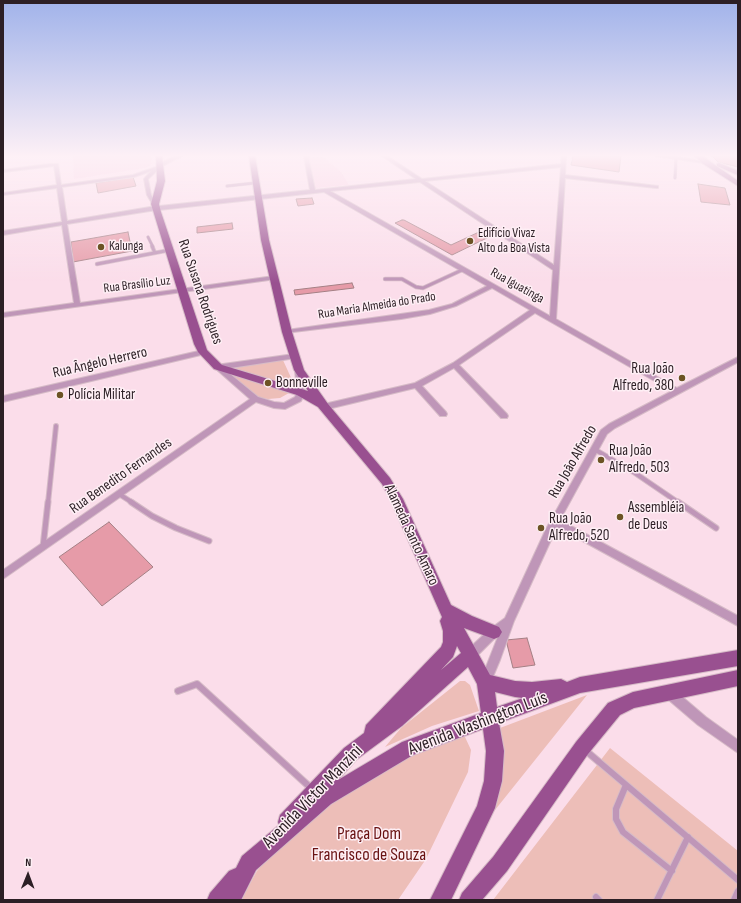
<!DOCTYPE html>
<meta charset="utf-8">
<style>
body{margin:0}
#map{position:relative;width:741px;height:903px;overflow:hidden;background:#fbddea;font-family:"Sofia Sans Condensed",sans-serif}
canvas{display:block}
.frame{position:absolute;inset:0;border:4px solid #2c1f25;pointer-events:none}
.north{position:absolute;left:8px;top:855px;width:40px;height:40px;-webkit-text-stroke:3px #feeff5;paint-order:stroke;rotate:1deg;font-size:11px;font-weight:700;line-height:16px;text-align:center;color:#2c1f25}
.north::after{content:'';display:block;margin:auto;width:14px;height:18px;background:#2c1f25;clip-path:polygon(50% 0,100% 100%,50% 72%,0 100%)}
</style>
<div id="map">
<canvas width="741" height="903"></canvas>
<div class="frame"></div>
<div class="north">N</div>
</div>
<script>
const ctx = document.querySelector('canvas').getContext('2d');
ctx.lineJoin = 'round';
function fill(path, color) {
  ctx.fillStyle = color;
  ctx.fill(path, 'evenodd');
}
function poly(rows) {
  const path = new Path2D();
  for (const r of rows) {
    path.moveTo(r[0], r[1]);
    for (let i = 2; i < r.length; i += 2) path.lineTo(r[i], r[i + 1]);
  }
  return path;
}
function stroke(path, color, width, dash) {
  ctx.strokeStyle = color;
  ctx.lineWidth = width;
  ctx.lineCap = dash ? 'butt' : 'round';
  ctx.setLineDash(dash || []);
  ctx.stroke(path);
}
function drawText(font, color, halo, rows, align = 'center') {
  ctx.font = font + ' "Sofia Sans Condensed",sans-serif';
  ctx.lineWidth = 3;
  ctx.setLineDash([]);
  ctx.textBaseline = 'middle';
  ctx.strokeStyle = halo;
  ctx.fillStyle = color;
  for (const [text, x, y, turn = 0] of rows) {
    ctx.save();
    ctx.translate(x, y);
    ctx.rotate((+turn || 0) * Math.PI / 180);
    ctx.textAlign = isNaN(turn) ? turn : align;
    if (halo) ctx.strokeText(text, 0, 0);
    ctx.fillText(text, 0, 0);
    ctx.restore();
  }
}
fill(poly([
 [73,156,151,156,152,164,145,168,74,179],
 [323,157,341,172,349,185,315,188,308,158]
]), '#fbcfe2');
fill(poly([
 [282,358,293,382,293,388,289,393,280,398,268,399,255,397,224,369],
 [460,681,465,681,470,685,479,711,432,726,385,747,401,728],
 [587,695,479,830,502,749,500,728],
 [458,736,465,737,471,750,468,772,426,859,398,900,241,900,257,871,277,845,325,805,404,760],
 [610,748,738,851,738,900,493,900]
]), '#edbeb8');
const building = poly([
 [573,156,621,156,619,172,571,165,573,156],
 [712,156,738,156,738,167,718,162,712,156],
 [133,177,136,186,98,193,96,183,133,177],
 [698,184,725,188,730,205,701,202,698,184],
 [312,198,314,204,298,206,296,199,312,198],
 [402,220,404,220,451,245,479,232,489,237,452,255,395,223,402,220],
 [232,223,233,229,197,233,197,227,232,223],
 [128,232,132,251,73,262,71,242,128,232],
 [352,283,354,288,295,295,294,290,352,283],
 [109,522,153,567,102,606,59,557,109,522],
 [527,638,535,665,513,668,506,640,527,638]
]);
fill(building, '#e69ba8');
stroke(building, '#a48085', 1);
const laneFar4 = poly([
 [675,178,676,159],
 [227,186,255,183],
 [148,237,153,247]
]);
const laneFar3 = poly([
 [152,246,155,253],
 [97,264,170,250],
 [385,279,402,279,416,287,423,288,462,270]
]);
const laneFar2 = poly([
 [594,449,635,473,679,503],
 [119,494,133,503],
 [48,503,56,426]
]);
const laneFar1 = poly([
 [131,502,152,516,176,528,209,541],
 [678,502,716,528],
 [43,547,48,502]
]);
const lane = poly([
 [178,691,197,684,312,789],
 [585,750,738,880],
 [626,785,616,809,616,819,623,832,672,871],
 [596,897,599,900],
 [657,900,688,837],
 [734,900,738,891]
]);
const street = poly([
 [176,156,182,156,162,166,148,179,151,195,157,204,157,205,153,205,147,195,144,179,151,171,134,177,62,187,67,221,150,207,310,190,304,156,308,156,315,190,416,179,382,156,387,156,422,179,561,164,562,156,566,156,565,175,658,186,658,188,656,188,565,178,556,319,677,388,738,357,738,362,615,428,607,434,560,520,738,616,738,626,557,527,514,621,500,660,489,686,485,687,481,686,480,682,499,634,474,659,470,660,466,659,465,655,466,651,490,629,505,618,546,529,601,430,609,424,672,391,535,313,459,365,507,414,508,416,507,418,501,418,454,368,422,386,446,412,447,414,446,416,440,416,415,388,324,410,321,409,320,407,321,405,324,404,415,383,453,363,530,310,492,288,456,306,430,314,401,319,285,333,284,332,287,330,429,310,452,304,487,286,324,192,150,211,67,224,80,303,274,276,276,277,276,279,3,317,3,313,74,303,62,225,3,235,3,231,62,222,57,188,3,195,3,193,57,185,54,166,3,172,3,170,49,164,58,164,61,185,133,175,156,167,158,164,176,156],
 [561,167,554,265,425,181,561,167],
 [420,182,553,270,550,316,330,191,420,182],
 [656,156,670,156,706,162,704,163,656,156],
 [203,350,206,352,205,354,3,402,3,396,203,350],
 [294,354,296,354,297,356,296,358,224,369,258,397,274,402,284,403,295,397,297,392,295,370,297,368,301,368,305,392,301,401,285,409,274,408,256,402,3,579,3,570,250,399,216,369,215,367,216,365,294,354],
 [668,687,672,688,706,717,738,740,738,753,698,725,664,696,663,692,664,688,668,687]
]);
const secondary = poly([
 [695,156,702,156,738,181,738,186,702,163,695,156],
 [719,163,738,171,738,175,717,166,717,164,719,163]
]);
const primary = poly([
 [156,156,162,156,165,181,159,204,161,212,207,350,222,365,308,391,294,370,282,332,261,240,249,156,255,156,269,240,292,332,304,370,328,404,390,478,403,499,451,605,472,616,499,627,502,632,499,637,494,639,464,628,490,675,515,681,532,682,561,679,567,682,580,677,738,650,738,666,580,693,499,723,504,751,502,781,495,808,451,900,430,900,477,806,484,781,486,751,483,729,413,755,331,804,256,870,241,900,207,900,210,893,229,871,236,868,242,856,279,825,278,822,280,815,344,748,364,733,366,725,441,647,443,642,443,631,440,621,442,617,391,501,382,484,318,407,297,395,214,369,198,352,194,344,151,204,157,181,156,156],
 [457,646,461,653,441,670,453,657,457,646],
 [468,667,477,684,481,713,402,742,338,780,356,760,402,726,468,667],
 [495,692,515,697,523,698,497,707,495,692],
 [738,670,738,686,634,708,620,715,588,754,507,871,482,900,459,900,462,893,493,857,576,742,608,703,633,692,738,670]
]);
stroke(laneFar4, '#d6bbc7', 3.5);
stroke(laneFar3, '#d6bbc7', 4.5);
stroke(laneFar2, '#d6bbc7', 6);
stroke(laneFar1, '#d6bbc7', 7);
stroke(lane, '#d6bbc7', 8);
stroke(street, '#d6bbc7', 2);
stroke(secondary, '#d6bbc7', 2);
stroke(primary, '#d6bbc7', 2);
stroke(laneFar4, '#bf96b8', 2.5);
stroke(laneFar3, '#bf96b8', 3);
stroke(laneFar2, '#bf96b8', 4);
stroke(laneFar1, '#bf96b8', 5);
stroke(lane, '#bf96b8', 6);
fill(street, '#bf96b8');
fill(secondary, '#a96ea1');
fill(primary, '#995090');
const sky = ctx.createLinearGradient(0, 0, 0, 283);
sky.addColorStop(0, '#a1b3ea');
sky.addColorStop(0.55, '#fdf0f6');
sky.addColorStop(1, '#fdf0f600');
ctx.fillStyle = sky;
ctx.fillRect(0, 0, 741, 283);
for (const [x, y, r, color] of [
 [470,241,4,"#6c5324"],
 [101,247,4,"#6c5324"],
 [682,378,4,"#6c5324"],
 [268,383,4,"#6c5324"],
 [60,395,4,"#6c5324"],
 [601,460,4,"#6c5324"],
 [620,517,4,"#6c5324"],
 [541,528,4,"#6c5324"]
]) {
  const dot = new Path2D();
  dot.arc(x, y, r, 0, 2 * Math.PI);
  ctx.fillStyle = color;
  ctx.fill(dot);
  stroke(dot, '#feeff5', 1.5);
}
drawText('13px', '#2c1f25', '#feeff5', [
 ["Edifício Vivaz",478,234],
 ["Alto da Boa Vista",478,249],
 ["Kalunga",109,247]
], 'left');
drawText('13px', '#2c1f25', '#feeff5', [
 ["Rua Brasílio Luz",137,285,-7],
 ["Rua Iguatinga",517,286,29],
 ["Rua Maria Almeida do Prado",377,306,-9]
]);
drawText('15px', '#2c1f25', '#feeff5', [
 ["Rua Susana Rodrigues",200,292,71],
 ["Rua Ângelo Herrero",100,363,-13],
 ["Rua João Alfredo",573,462,-60],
 ["Rua Benedito Fernandes",121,476,-35],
 ["Alameda Santo Amaro",411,535,65]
]);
drawText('15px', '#2c1f25', '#feeff5', [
 ["Rua João",674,369,"right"],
 ["Alfredo, 380",674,386,"right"],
 ["Bonneville",276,383],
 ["Polícia Militar",68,395],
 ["Rua João",609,451],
 ["Alfredo, 503",609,468],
 ["Assembléia",628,508],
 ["de Deus",628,525],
 ["Rua João",549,519],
 ["Alfredo, 520",549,536]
], 'left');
drawText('18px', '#2c1f25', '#feeff5', [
 ["Avenida Washington Luís",478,724,-21],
 ["Avenida Víctor Manzini",313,797,-46]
]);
drawText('18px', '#691212', '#feeff5', [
 ["Praça Dom",369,834],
 ["Francisco de Souza",369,855]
]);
</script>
